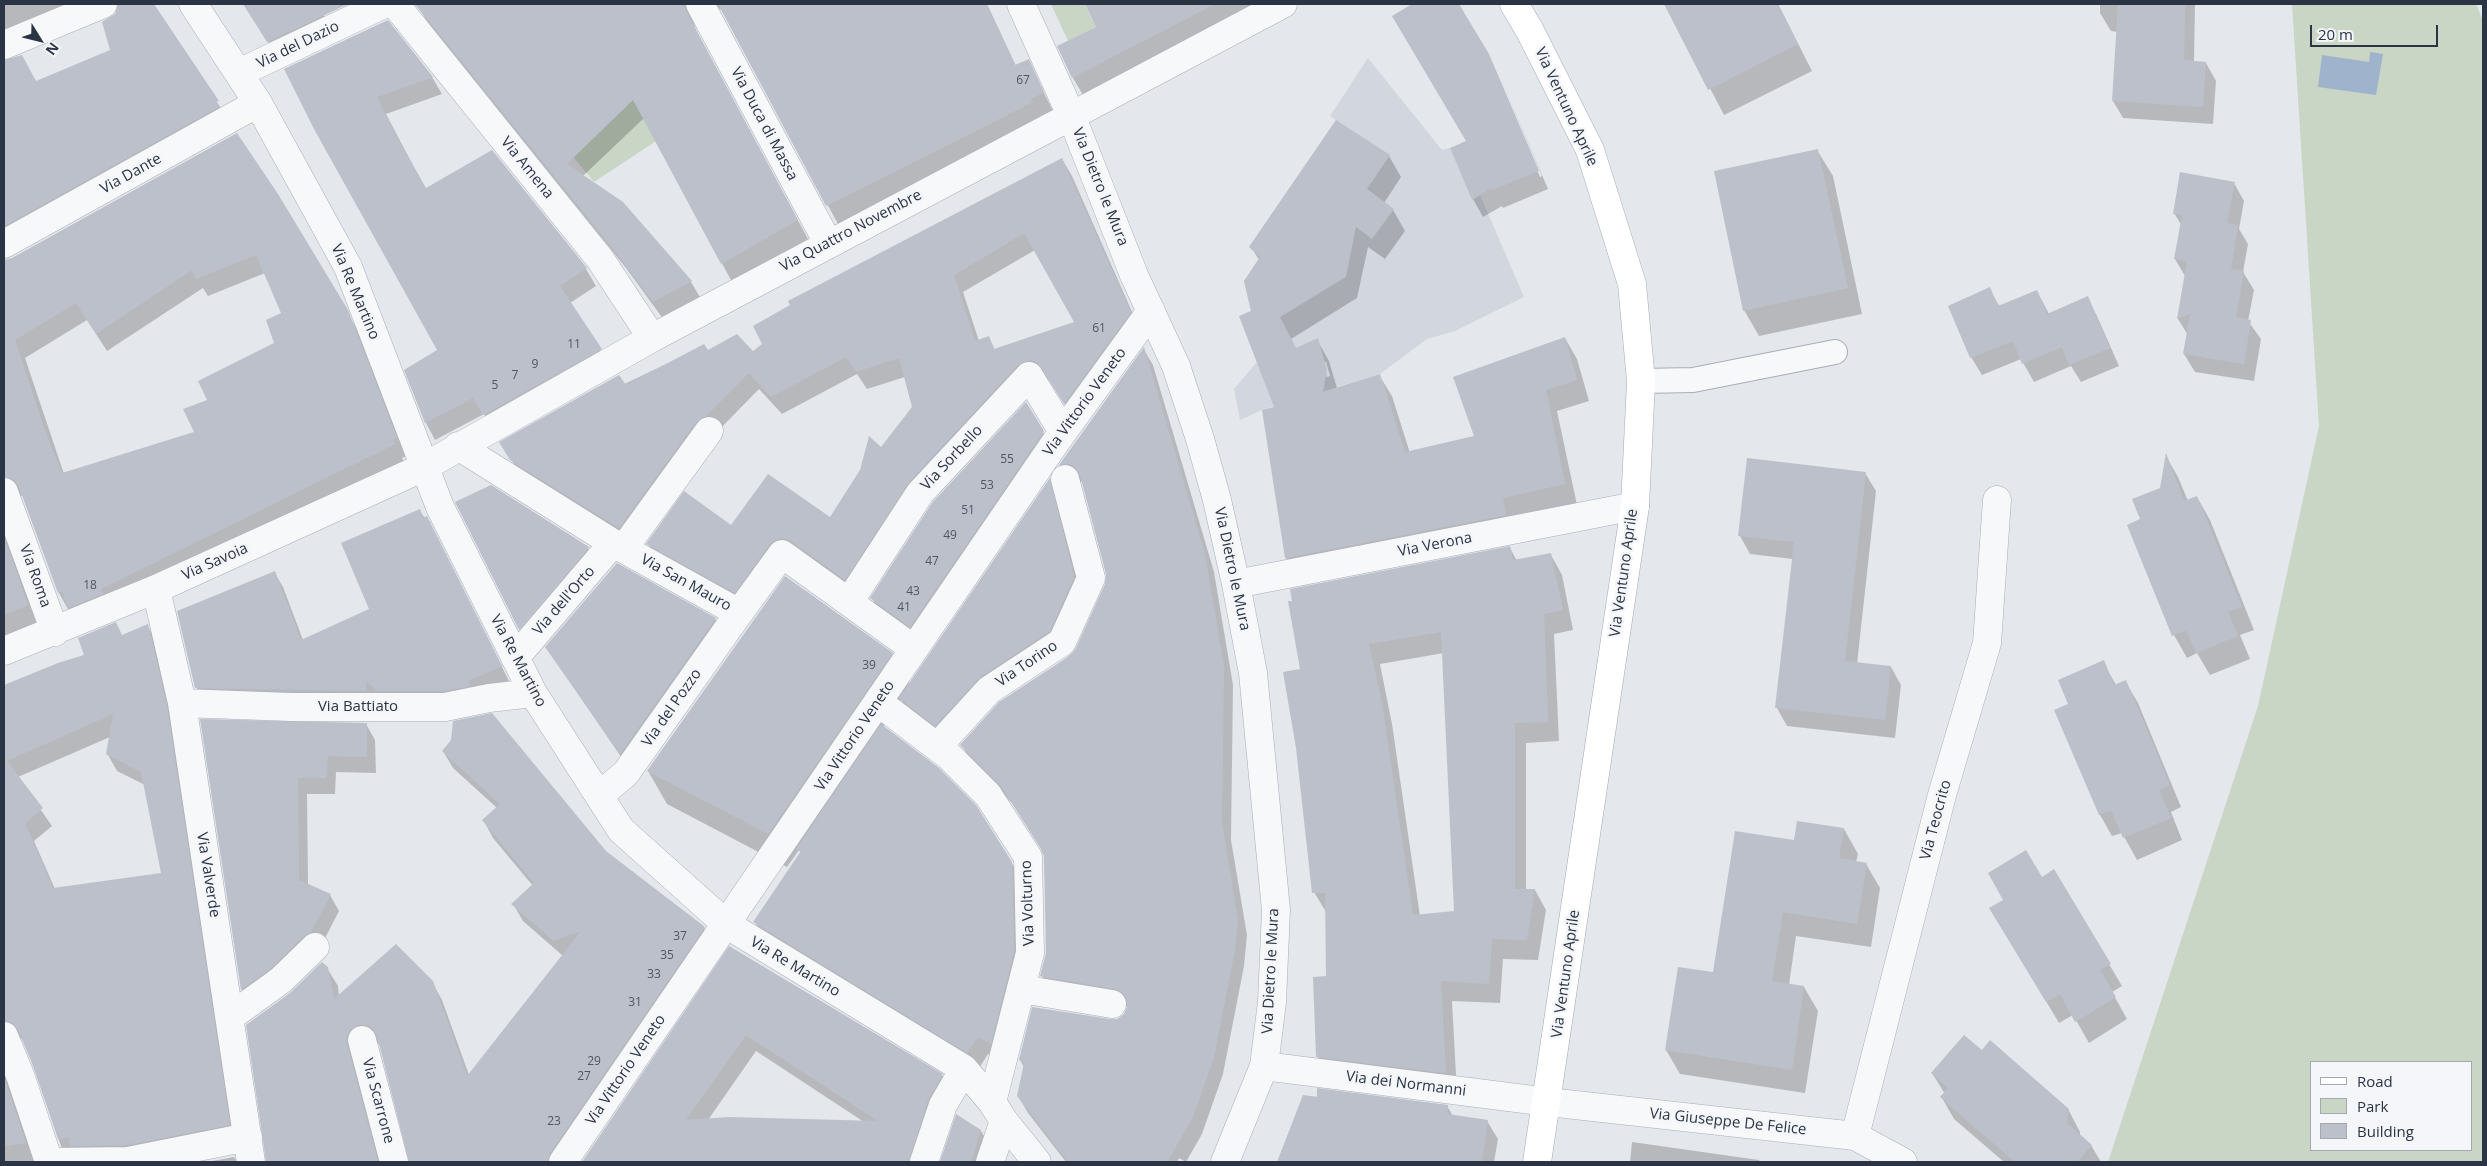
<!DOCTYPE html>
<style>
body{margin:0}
#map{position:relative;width:2487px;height:1166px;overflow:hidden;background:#e4e7ec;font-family:"Open Sans",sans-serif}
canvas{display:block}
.frame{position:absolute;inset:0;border:5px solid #2b3445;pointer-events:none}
.legend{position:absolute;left:2310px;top:1061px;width:162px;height:90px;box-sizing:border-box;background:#f4f6f9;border:1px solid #a4a8b1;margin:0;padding:6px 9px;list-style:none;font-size:15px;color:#2b3445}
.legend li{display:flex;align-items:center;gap:10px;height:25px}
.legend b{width:25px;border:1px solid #a4a8b1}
.north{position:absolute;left:15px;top:15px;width:50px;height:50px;-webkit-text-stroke:4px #f4f6f9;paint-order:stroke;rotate:126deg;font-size:14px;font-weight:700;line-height:20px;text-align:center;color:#2b3445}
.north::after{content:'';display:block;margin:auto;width:18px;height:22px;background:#2b3445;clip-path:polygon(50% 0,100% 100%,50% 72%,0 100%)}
.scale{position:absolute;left:2310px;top:25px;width:128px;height:22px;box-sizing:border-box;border:2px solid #2b3445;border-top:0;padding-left:6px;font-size:15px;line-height:18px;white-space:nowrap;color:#2b3445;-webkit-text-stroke:4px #f4f6f9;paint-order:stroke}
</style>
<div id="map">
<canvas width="2487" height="1166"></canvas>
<div class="frame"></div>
<ul class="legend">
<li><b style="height:6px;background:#fff"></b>Road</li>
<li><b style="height:14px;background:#c9d6c5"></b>Park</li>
<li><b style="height:14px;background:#bbc0ca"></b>Building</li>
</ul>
<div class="north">N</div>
<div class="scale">20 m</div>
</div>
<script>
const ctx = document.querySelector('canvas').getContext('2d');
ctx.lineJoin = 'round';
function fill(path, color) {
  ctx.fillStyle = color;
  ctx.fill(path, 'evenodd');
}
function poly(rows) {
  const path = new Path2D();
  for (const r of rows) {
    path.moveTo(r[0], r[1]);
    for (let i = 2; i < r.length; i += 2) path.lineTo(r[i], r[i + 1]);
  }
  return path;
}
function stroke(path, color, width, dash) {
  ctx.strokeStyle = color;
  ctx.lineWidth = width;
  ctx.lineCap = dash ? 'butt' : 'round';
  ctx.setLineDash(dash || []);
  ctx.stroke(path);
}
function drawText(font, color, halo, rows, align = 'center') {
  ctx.font = font + ' "Open Sans",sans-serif';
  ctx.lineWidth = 5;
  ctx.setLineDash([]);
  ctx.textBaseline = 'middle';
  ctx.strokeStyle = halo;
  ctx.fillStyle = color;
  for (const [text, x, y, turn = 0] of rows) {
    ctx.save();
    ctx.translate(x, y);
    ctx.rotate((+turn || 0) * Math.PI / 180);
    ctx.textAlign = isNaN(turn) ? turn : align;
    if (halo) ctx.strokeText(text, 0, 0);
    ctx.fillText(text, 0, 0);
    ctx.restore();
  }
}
fill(poly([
 [1368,58,1442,150,1450,148,1472,200,1480,195,1524,297,1455,331,1427,339,1380,374,1262,410,1240,420,1234,389,1257,362,1239,316,1251,311,1244,281,1260,257,1249,247,1336,120,1330,116]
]), '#d2d6de');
fill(poly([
 [1051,4,1091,4,1086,7,1096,27,1068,41],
 [2292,4,2476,4,2483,21,2483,1162,2108,1162,2258,706,2319,426],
 [2311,1062,2471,1062,2471,1150,2311,1150],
 [629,56,656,141,594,182,574,158]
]), '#c9d6c5');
fill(poly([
 [2370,52,2383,54,2376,95,2318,87,2322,55,2369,62]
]), '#9fb4cc');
fill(poly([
 [4,4,150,4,153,9,155,8,228,119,4,251,4,61,21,56,36,82,112,51,119,7,104,9,4,53],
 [245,4,317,4,335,33,279,60],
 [417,4,987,4,1016,66,1028,61,1053,111,1042,121,838,224,724,13,720,9,712,6,696,15,694,23,696,31,808,239,732,282,644,118,583,176,691,282,701,299,664,320,626,268,429,25],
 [1094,4,1258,4,1083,95,1073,78,1097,28,1087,7],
 [1415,4,1458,4,1488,54,1540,177,1542,176,1498,72,1548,189,1503,208,1502,206,1483,217,1473,199,1452,148,1467,141,1393,17],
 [1666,4,1778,4,1812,71,1724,115],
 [2100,4,2195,4,2194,62,2206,63,2216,81,2213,124,2123,118,2113,101,2118,32,2111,31,2100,13],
 [389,23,432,77,442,94,386,114,426,190,492,151,586,269,596,286,570,303,610,366,494,432,484,414,435,440,426,423,406,370,439,350,315,129],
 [236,134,357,329,406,456,402,458,404,462,110,607,69,611,59,593,24,497,18,494,4,499,4,261,12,259],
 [265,273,282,314,276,344,208,401,195,433,64,474,25,358,87,320,107,351,203,288,208,296],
 [1817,150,1833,176,1862,314,1759,336,1744,310],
 [1389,156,1401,177,1384,203,1393,210,1405,231,1385,259,1368,247,1357,298,1291,339,1296,349,1317,340,1329,361,1337,388,1379,375,1392,396,1410,453,1476,437,1565,338,1577,359,1589,401,1557,411,1577,505,1298,579,1286,558,1263,411,1276,407,1252,311,1259,260,1251,247],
 [1323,362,1326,362,1330,376,1327,377],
 [1062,159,1072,176,1140,330,1075,420,1049,380,1041,377,918,500,855,596,794,555,745,609,658,561,648,544,732,527,831,518,913,407,905,377,867,389,857,374,782,414,759,389,716,433,629,545,522,477,501,443,704,346,707,351,752,353],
 [1035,250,1076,323,995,350,989,338,979,341,963,292],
 [2234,183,2244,201,2239,229,2248,244,2243,272,2254,290,2248,321,2261,339,2254,381,2195,372,2184,354,2188,335,2178,319,2185,276,2175,259,2182,226,2174,213],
 [1989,289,2000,307,2037,291,2049,314,2087,298,2097,316,2119,366,2081,382,2071,366,2034,382,2021,359,1982,375,1971,357],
 [1144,350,1153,365,1214,572,1233,685,1231,840,1247,935,1244,966,1223,1074,1202,1134,1186,1162,1179,1158,1177,1162,1066,1162,1028,1113,1018,1096,1024,1067,1020,1060,1110,1021,1117,1020,1125,1015,1129,1007,1051,993,1042,976,1047,953,1044,852,1012,803,971,762,962,745,1077,649,1106,585,1107,574,1083,483,1080,481,1070,481,1060,465],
 [1026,404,1050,444,918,639,879,611,872,598],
 [2166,456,2178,477,2188,501,2197,497,2210,520,2254,630,2240,635,2250,659,2210,675,2197,653,2187,658,2174,635,2142,520,2161,489],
 [1865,473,1876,491,1857,664,1891,667,1901,685,1895,738,1787,726,1777,708,1793,559,1750,554,1740,536],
 [1050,481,1058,495,1083,593,1058,647,945,741,910,714,901,700,883,727,1011,862,1022,881,1024,970,1001,1061,988,1054,978,1070,765,940,755,922,801,854,799,850,787,867,667,804,648,771,892,654,910,685],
 [420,511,435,533,509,681,476,697,205,703,196,687,274,572,283,587,303,640,371,610],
 [4,530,38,623,4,637],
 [588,548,597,563,528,644,520,629],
 [1510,548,1517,561,1551,555,1562,575,1573,630,1554,634,1559,741,1526,743,1526,890,1535,890,1546,910,1538,960,1503,959,1500,1003,1452,1001,1457,1093,1329,1076,1317,1056,1327,978,1326,912,1314,892,1301,670],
 [1444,653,1455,912,1420,916,1392,724,1380,664],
 [617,564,715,619,725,636,630,770,546,647],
 [147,625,157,642,176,724,239,1142,71,1162,61,1146,24,1040,16,1037,4,1042,4,686,85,656,122,636],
 [110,737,107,753,117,771,145,785,163,874,55,889,34,841,52,826,18,777],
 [2103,662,2116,685,2125,681,2138,703,2181,807,2171,812,2182,840,2137,860,2122,833,2112,836,2100,815,2056,711,2070,705],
 [202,721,366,724,375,740,376,773,336,772,335,794,307,794,308,885,330,895,339,911,320,948,251,1005,242,989],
 [443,751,605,852,704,928,714,945,565,1162,410,1162,380,1044,368,1042,382,1162,267,1162,327,968,338,986,339,996,432,982,442,1000,469,1075,563,956,523,921,513,904,533,886,493,838,484,821,497,808,453,768],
 [1844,829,1858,854,1856,862,1866,864,1880,888,1871,947,1796,936,1789,985,1804,987,1818,1011,1805,1093,1680,1074,1666,1050,1679,968,1714,974,1795,842],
 [2041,879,2109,964,2122,986,2112,992,2127,1019,2089,1043,2073,1015,2059,1023,2004,930,2005,900],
 [730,948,942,1075,952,1092,923,1162,583,1162],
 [756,1051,864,1122,708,1120],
 [1982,1052,2068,1109,2080,1132,2080,1136,2091,1145,2101,1162,2004,1162,1954,1119,1942,1098,1945,1094,1932,1073],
 [4,1072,15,1099,36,1162,4,1162],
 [1304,1096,1447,1106,1453,1116,1487,1121,1498,1139,1494,1162,1279,1162],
 [957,1116,981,1131,991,1148,986,1162,940,1162],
 [1632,1142,1759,1160,1760,1162,1630,1162],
 [234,1157,237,1162,207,1162]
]), '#0003');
fill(poly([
 [118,4,154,4,219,101,216,102,219,107,4,226,4,60,22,55,36,81,110,50,102,22,115,14],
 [243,4,348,4,267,42],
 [415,4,684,4,686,11,798,220,721,264,633,100,567,164,623,202,692,281,653,302,614,250],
 [718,4,986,4,1015,65,1029,59,1044,92,1031,99,1033,102,826,206],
 [1085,4,1215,4,1072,78,1057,46,1096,27],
 [1412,4,1459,4,1489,54,1539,171,1492,190,1491,188,1472,200,1450,148,1466,141,1392,16],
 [1664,4,1778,4,1798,44,1708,90],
 [2118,4,2185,4,2184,60,2206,62,2203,107,2112,101],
 [388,20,433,77,377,97,396,135,426,188,492,150,587,268,560,286,602,349,483,415,473,398,425,423,404,370,437,350,314,129,284,69],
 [1336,120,1390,155,1367,189,1394,209,1372,239,1356,227,1346,277,1280,317,1296,348,1318,338,1327,370,1323,392,1380,374,1405,452,1474,436,1453,377,1565,337,1577,380,1546,390,1565,484,1503,498,1506,515,1285,558,1262,410,1274,407,1239,316,1251,311,1244,281,1260,257,1249,247],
 [237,133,278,194,348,310,397,438,393,440,395,444,381,451,101,589,103,594,68,608,62,591,58,593,19,487,14,480,4,477,4,260,12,258],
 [256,255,281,313,266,320,274,343,198,381,207,400,183,409,194,432,62,473,44,428,15,340,76,303,96,334,192,270,196,279],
 [1818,149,1848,288,1743,311,1714,171],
 [1062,158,1131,312,1064,404,1038,363,1030,360,1018,365,909,482,845,580,791,541,783,538,775,540,769,545,735,593,646,544,684,491,731,525,768,474,830,517,860,470,869,436,881,447,912,407,899,358,856,372,846,357,771,397,749,373,706,416,696,422,619,528,510,460,499,442,619,375,626,385,704,344,708,350,737,334,753,351,762,344,753,326,790,305,788,301],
 [1024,233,1074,322,994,349,989,336,975,341,954,275],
 [2180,172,2235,182,2227,223,2238,225,2231,269,2244,271,2236,317,2251,320,2244,364,2183,354,2190,314,2177,319,2187,261,2174,259,2182,215,2173,214],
 [1990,287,1998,306,2037,290,2047,314,2088,296,2110,348,2069,365,2062,347,2022,364,2013,341,1970,358,1948,306],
 [1144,347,1205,554,1224,667,1222,823,1238,920,1235,949,1214,1057,1193,1117,1167,1162,1068,1162,1017,1096,1024,1063,1019,1060,1032,1007,1110,1019,1117,1019,1124,1014,1127,1007,1127,999,1122,992,1115,989,1040,976,1046,953,1044,857,1041,849,1001,786,960,745,999,702,1071,655,1076,648,1105,584,1106,574,1080,475,1076,468,1070,464,1059,465],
 [1026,402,1044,431,910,627,870,598,932,503],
 [2166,453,2184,501,2197,496,2242,607,2228,612,2238,636,2196,653,2186,630,2172,636,2127,525,2140,519,2132,499,2160,488],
 [1747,458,1866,472,1845,661,1891,666,1885,720,1775,708,1794,542,1738,536],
 [1050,478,1074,577,1050,631,980,677,935,726,899,698],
 [491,485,589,547,519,630,455,502],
 [420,509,423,518,427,516,502,666,468,681,471,686,443,691,377,691,366,681,366,691,195,688,177,611,275,571,301,640,369,609,341,543],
 [4,537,28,605,4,615],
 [1510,546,1513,560,1551,553,1563,610,1544,614,1548,722,1515,723,1515,889,1535,889,1527,940,1492,939,1489,984,1441,981,1446,1073,1316,1057,1313,977,1326,976,1325,893,1312,893,1296,748,1283,672,1300,669,1288,601,1292,601,1290,589],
 [1441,632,1454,911,1413,915,1382,703,1369,644],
 [617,563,716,618,620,754,545,647],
 [785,576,893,653,768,834,647,771],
 [116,622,122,635,148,624,167,706,230,1125,126,1145,70,1146,69,1137,58,1139,35,1070,18,1030,13,1023,4,1021,4,685,58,663,84,655,78,638],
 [113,714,106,754,141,772,161,873,53,888,25,823,43,808,7,761],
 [2104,660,2114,685,2126,680,2170,785,2159,790,2171,818,2123,838,2111,810,2099,815,2054,710,2068,704,2058,680],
 [492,713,606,851,705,927,550,1153,548,1162,409,1162,377,1036,373,1029,367,1025,359,1025,351,1029,347,1036,347,1044,378,1162,266,1162,246,1025,290,993,322,962,328,967,334,999,396,944,433,981,467,1076,581,931,554,941,511,904,534,883,482,820,500,804,442,751,451,740,453,721],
 [200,719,367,723,367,757,328,756,326,778,298,778,299,880,331,894,311,932,304,936,271,968,241,990],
 [881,724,939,768,976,805,1012,862,1014,951,991,1044,978,1037,967,1053,753,922,801,851,796,849],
 [1797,821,1844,828,1839,858,1867,863,1857,924,1783,912,1772,981,1804,986,1792,1070,1665,1050,1678,967,1713,972,1735,831,1794,840],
 [2026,850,2042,877,2054,869,2111,964,2100,970,2116,997,2075,1022,2060,994,2046,1002,1989,908,2003,900,1988,873],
 [729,946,943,1074,928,1100,909,1162,582,1162],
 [746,1035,878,1121,729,1117,686,1120],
 [1964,1035,1982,1050,1990,1040,2069,1109,2067,1123,2092,1145,2077,1162,2015,1162,1940,1097,1948,1088,1931,1073],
 [4,1077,26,1143,4,1146],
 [1317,1088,1448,1105,1448,1114,1488,1120,1482,1162,1277,1162,1303,1095,1317,1097],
 [956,1114,981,1130,971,1162,940,1162]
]), '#bbc0ca');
const lane = poly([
 [1641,381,1693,380,1835,352]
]);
const street = poly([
 [193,4,258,103,348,267,440,507,533,693,621,830,726,924,964,1069,992,1102,1004,1121,1037,1162],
 [395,4,600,259,652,338],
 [700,4,828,243],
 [1021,4,1071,115,1134,275,1176,366,1200,439,1217,500,1236,584,1253,673,1276,910,1272,1002,1264,1066,1225,1162],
 [4,45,103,4],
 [239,73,384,4],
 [4,244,258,103],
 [458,446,613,543,739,613,782,554,914,649],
 [4,492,55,632],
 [624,548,709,431],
 [1236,584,1635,506],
 [156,589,182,703,251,1162],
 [849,602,920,493,1029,376,1063,432],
 [4,651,156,589,424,467,652,338,1283,4],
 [515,658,613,543],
 [878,702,949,756,988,795,1028,857,1030,953,992,1102],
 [182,703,291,707,445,707,489,698,533,693],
 [937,747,989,690,1062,642,1091,578,1065,479],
 [599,796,626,773,739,613],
 [1021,989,1112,1004],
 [230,1017,281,980,315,947],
 [4,1036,20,1075,49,1162],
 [362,1040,394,1162],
 [1264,1066,1548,1102,1855,1136,1903,1162],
 [1855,1136,1942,795,1987,643,1997,500],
 [51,1162,128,1161,248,1137],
 [563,1162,1055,443,1151,311],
 [924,1162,943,1105,964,1069],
 [990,1162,1004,1121]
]);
const primary = poly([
 [1514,4,1530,31,1590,150,1632,284,1641,381,1635,506,1537,1162]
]);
stroke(lane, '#a9aeb7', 26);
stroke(street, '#a9aeb7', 29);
stroke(primary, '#a3abb8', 29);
stroke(lane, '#f7f8fa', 24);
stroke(street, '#f7f8fa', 28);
stroke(primary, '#fff', 28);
drawText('12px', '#4f5766', null, [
 ["67",1023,81],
 ["61",1099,329],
 ["11",574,345],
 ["9",535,365],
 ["7",515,376],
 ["5",495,386],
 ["55",1007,460],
 ["53",987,486],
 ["51",968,511],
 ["49",950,536],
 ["47",932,562],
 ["18",90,586],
 ["43",913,592],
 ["41",904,608],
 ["39",869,666],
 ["37",680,937],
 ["35",667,956],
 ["33",654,975],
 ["31",635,1003],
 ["29",594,1062],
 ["27",584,1077],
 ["23",554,1122]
]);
drawText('15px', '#2b3445', '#f4f6f9', [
 ["Via del Dazio",298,45,-26],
 ["Via Ventuno Aprile",1566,107,65],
 ["Via Duca di Massa",764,124,62],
 ["Via Amena",527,168,51],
 ["Via Dante",131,174,-29],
 ["Via Dietro le Mura",1100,187,68],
 ["Via Quattro Novembre",851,231,-28],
 ["Via Re Martino",355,292,67],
 ["Via Vittorio Veneto",1085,402,-54],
 ["Via Sorbello",952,458,-47],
 ["Via Verona",1435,545,-11],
 ["Via Savoia",215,562,-24],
 ["Via Dietro le Mura",1232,569,78],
 ["Via Ventuno Aprile",1624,573,-82],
 ["Via Roma",35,576,70],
 ["Via San Mauro",686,583,29],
 ["Via dell'Orto",564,601,-49],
 ["Via Re Martino",518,661,62],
 ["Via Torino",1027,664,-34],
 ["Via Battiato",358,707],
 ["Via del Pozzo",672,708,-55],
 ["Via Vittorio Veneto",855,736,-56],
 ["Via Teocrito",1936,820,-75],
 ["Via Valverde",208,875,81],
 ["Via Volturno",1028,903,-92],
 ["Via Re Martino",795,967,31],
 ["Via Dietro le Mura",1271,971,-87],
 ["Via Ventuno Aprile",1566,974,-82],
 ["Via Vittorio Veneto",626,1070,-56],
 ["Via dei Normanni",1406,1084,7],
 ["Via Scarrone",378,1101,75],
 ["Via Giuseppe De Felice",1728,1122,6]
]);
</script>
